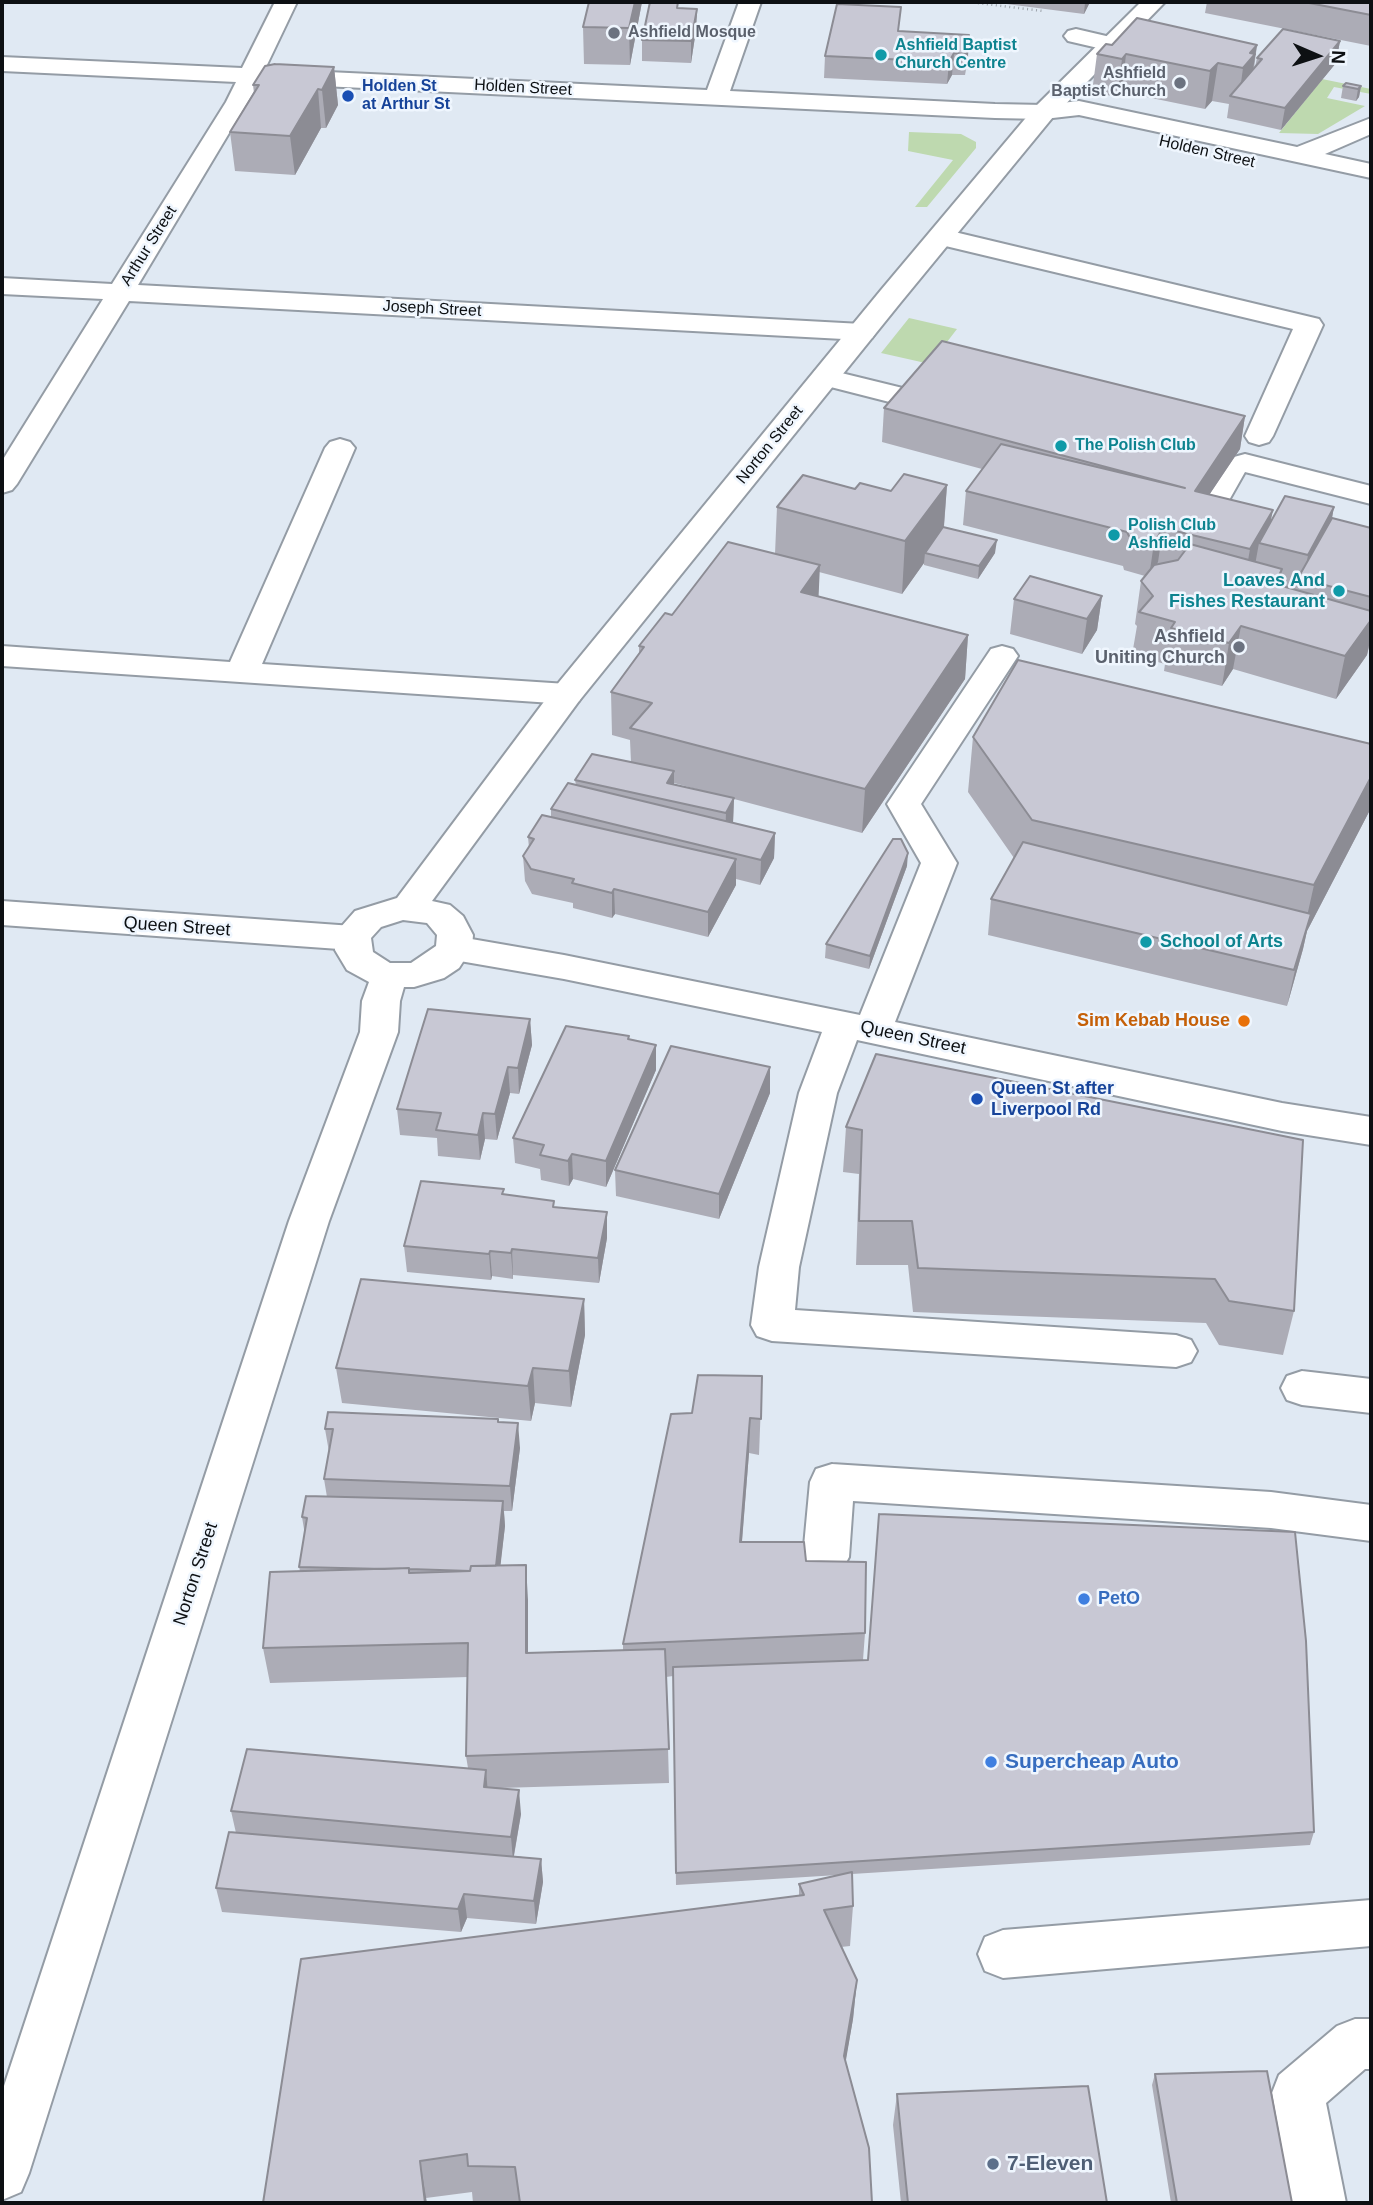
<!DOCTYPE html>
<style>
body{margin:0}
#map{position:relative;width:1373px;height:2205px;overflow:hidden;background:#e0e9f3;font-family:Arial,sans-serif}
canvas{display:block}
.frame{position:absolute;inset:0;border:4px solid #0d1013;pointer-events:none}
.north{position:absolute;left:1282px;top:21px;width:70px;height:70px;-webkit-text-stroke:5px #eff6fe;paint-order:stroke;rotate:93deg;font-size:19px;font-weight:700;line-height:28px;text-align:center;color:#0d1013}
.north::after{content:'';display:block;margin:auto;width:24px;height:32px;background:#0d1013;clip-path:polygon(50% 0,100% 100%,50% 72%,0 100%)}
</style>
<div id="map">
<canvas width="1373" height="2205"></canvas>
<div class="frame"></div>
<div class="north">N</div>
</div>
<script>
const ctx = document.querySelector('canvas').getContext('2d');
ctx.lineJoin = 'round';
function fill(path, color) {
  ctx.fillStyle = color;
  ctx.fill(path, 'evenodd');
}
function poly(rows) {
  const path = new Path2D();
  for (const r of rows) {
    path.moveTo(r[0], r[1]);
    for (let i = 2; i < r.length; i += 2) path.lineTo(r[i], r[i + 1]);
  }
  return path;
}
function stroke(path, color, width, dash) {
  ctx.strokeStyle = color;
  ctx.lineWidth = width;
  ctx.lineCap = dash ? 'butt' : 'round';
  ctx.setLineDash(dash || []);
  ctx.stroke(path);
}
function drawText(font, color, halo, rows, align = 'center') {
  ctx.font = font + ' Arial,sans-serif';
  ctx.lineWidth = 5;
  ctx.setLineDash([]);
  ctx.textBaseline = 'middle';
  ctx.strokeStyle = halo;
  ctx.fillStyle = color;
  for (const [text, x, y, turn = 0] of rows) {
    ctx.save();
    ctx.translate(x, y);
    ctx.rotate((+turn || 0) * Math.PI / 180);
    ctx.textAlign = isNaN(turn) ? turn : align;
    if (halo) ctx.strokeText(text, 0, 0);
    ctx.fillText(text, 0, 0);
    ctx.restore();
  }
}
fill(poly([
 [1322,79,1371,89,1371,94,1334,87,1327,98,1365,106,1318,134,1279,133],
 [909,132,961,134,976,142,976,148,927,207,915,207,953,160,908,151],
 [909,318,957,329,930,364,881,353]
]), '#bed9af');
const minor = poly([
 [275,2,297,2,265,69,707,90,739,2,761,2,730,91,995,104,1044,105,1079,101,1297,147,1371,118,1371,134,1325,154,1371,164,1371,178,1079,115,1044,119,995,118,259,83,138,285,862,324,872,326,876,332,872,338,862,340,129,301,17,484,12,490,2,493,2,461,103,299,2,294,2,278,112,284,226,102,236,82,2,71,2,57,242,68,275,2],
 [1076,29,1119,39,1123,44,1119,49,1111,51,1068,41,1064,36,1068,31,1076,29],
 [942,229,1319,319,1323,325,1273,436,1269,442,1259,445,1249,442,1245,436,1293,329,933,243,929,237,933,231,942,229],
 [825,369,923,393,927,399,923,405,913,408,815,383,811,377,815,371,825,369],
 [340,439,350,442,355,448,262,664,567,684,579,687,583,694,579,701,567,704,2,666,2,646,230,662,325,448,330,442,340,439],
 [1245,454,1371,486,1371,504,1245,472,1215,525,1204,528,1193,525,1189,519,1223,460,1245,454],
 [1002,646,1013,649,1018,656,921,804,957,863,895,1022,1282,1103,1371,1117,1371,1145,1282,1131,857,1040,837,1093,799,1267,795,1310,1176,1335,1191,1340,1197,1351,1191,1362,1176,1367,772,1341,757,1336,751,1325,759,1267,799,1093,822,1032,564,979,454,960,441,957,436,948,441,939,454,936,564,955,860,1015,921,863,887,804,991,649,1002,646],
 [2,901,353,926,366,930,371,938,366,946,353,950,2,925,2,901],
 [1302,1371,1371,1379,1371,1413,1302,1405,1287,1400,1281,1388,1287,1376,1302,1371],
 [832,1464,1271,1492,1371,1505,1371,1541,1271,1528,853,1501,849,1557,842,1570,826,1576,810,1570,803,1557,810,1482,816,1469,832,1464],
 [1371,1900,1371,1946,1003,1978,985,1971,978,1954,985,1937,1003,1930,1371,1900],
 [1355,2019,1371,2019,1371,2069,1365,2069,1326,2103,1346,2203,1292,2203,1272,2093,1279,2075,1337,2026,1355,2019]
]);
const major = poly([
 [1141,2,1165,2,1053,117,901,302,579,701,432,901,450,905,463,916,473,935,472,948,459,968,444,978,414,987,404,987,400,1001,398,1032,329,1221,29,2173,21,2192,2,2200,2,2092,289,1221,360,1032,362,1001,369,982,347,970,335,950,335,938,340,928,355,911,397,898,555,687,881,290,1035,107,1141,2],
 [403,920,427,923,437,935,436,946,411,963,390,963,373,952,371,938,381,927,403,920]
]);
stroke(minor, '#949ca5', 4);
stroke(major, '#949ca5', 4);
stroke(poly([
 [969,2,1043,11]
]), '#9ba2a9', 2.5, [1, 3.5]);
fill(minor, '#fff');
fill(major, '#fff');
fill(poly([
 [589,2,642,2,630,65,584,64,583,27],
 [991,2,1090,2,1084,14],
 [1207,2,1371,2,1371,46,1205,13],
 [697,9,696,30,691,63,642,61,642,40],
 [899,32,969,35,965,75,952,75,947,84,824,78,825,56],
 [1340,41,1336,63,1281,130,1227,118,1229,104,1212,101,1205,109,1122,92,1117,97,1092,92,1097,54,1112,45,1257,45,1254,69,1255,67,1257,58],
 [334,67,338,105,326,128,321,128,295,175,235,171,230,132,254,93,253,85],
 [1343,86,1361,86,1359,97,1356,101,1341,98],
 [884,408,1245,416,1240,449,1209,495,1270,522,1334,507,1332,518,1371,528,1371,643,1370,643,1367,655,1336,699,1233,669,1222,686,1164,671,1165,664,1132,655,1137,626,1135,624,1141,581,1145,576,1124,570,1123,566,963,525,966,491,982,469,882,442],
 [947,485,944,527,995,553,978,579,924,565,924,563,902,594,819,572,818,597,968,635,965,679,862,833,734,799,733,823,775,833,774,858,760,885,736,879,736,885,708,937,615,914,612,918,573,908,573,903,532,894,525,881,523,856,529,848,528,837,551,817,551,809,576,785,575,780,631,762,630,740,612,735,611,692,639,653,639,646,672,615,775,554,777,507,855,489,891,491],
 [674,783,707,792,674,784],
 [1102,596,1097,630,1082,654,1010,634,1014,599],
 [973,737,1371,808,1307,931,1303,949,1287,1006,988,935,991,899,1014,858,968,792],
 [907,866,869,969,825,958,826,944],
 [530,1019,532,1045,519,1094,510,1093,497,1140,485,1139,480,1160,438,1156,437,1138,400,1135,397,1109],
 [629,1036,629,1039,656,1070,606,1187,573,1179,569,1186,541,1180,540,1169,515,1163,513,1138],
 [876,1054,1294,1311,1283,1355,1219,1345,1206,1323,913,1312,908,1265,856,1265,859,1174,843,1172,846,1127],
 [770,1067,770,1093,719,1219,616,1196,615,1170],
 [504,1194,554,1207,607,1212,607,1238,599,1283,513,1275,513,1279,492,1276,491,1280,407,1272,404,1246],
 [584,1299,585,1335,571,1407,535,1403,531,1421,342,1403,336,1368],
 [762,1376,759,1455,749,1453,742,1542,806,1561,865,1633,863,1660,1314,1832,1310,1845,852,1874,853,1906,850,1946,841,1947,857,1980,853,2019,845,2063,872,2203,473,2203,472,2192,426,2198,263,2203,799,1895,799,1884,838,1875,676,1885,673,1676,666,1677,669,1783,500,1788,521,1814,514,1856,541,1859,543,1882,536,1924,467,1918,461,1932,222,1912,216,1888,236,1833,231,1811,468,1768,466,1756,468,1677,270,1683,263,1648,300,1571,299,1567,305,1535,302,1517,327,1497,324,1479,329,1452,325,1429,499,1422,520,1448,512,1511,504,1511,505,1526,500,1566,528,1600,528,1653,623,1650,623,1644,692,1413],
 [1155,2074,1292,2203,1171,2203,1152,2085],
 [897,2094,1107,2203,901,2203,893,2125]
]), '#acacb6');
fill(poly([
 [635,2,642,2,630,65,629,28],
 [1085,2,1090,2,1084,14],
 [697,9,696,30,691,63,691,41],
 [969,35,968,57,965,75,967,54],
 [1340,41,1336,63,1281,130,1285,108],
 [1257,45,1251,82,1239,98,1243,68,1250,53],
 [954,53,952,75,947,84,949,62],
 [1126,54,1122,92,1117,97,1122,59],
 [1218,63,1212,101,1205,109,1210,71],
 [334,67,338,105,326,128,322,90],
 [1361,86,1359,97,1356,101,1358,89],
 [318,89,321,128,295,175,290,136],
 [1245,416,1240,449,1189,525,1195,491],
 [947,485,943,537,925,553,924,563,902,594,905,541],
 [1334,507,1324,560,1304,580,1308,555],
 [1273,510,1266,545,1259,543,1255,565,1244,584,1250,549],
 [1163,528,1158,562,1149,577,1154,543],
 [997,540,995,553,978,579,979,566],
 [820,565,818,608,801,592],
 [1282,569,1274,612,1275,584],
 [1102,596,1097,630,1082,654,1087,619],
 [1371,620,1371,636,1367,655,1336,699,1345,656],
 [1241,626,1233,669,1222,686,1229,643],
 [968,635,965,679,862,833,865,789],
 [674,771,674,796,667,783],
 [1371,777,1371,808,1307,931,1303,949,1287,1006,1314,885],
 [734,798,733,823,725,839,726,813],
 [775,833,774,858,760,885,761,860],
 [908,853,907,866,869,969,870,956],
 [736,859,736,885,708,937,708,912],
 [614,889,615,914,612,918,612,893],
 [530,1019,532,1045,519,1094,518,1068],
 [656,1045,656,1070,606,1187,606,1161],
 [508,1067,510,1093,497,1140,495,1114],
 [770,1067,770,1093,719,1219,719,1194],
 [483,1113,485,1139,480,1160,478,1135],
 [572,1154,573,1179,569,1186,568,1161],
 [607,1212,607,1238,599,1283,598,1258],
 [512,1249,513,1275,513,1279,511,1253],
 [490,1251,492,1276,491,1280,489,1254],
 [584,1299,585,1335,571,1407,569,1371],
 [533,1368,535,1403,531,1421,528,1386],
 [750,1418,749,1453,739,1577,740,1542],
 [518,1423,520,1448,512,1511,510,1486],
 [503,1501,505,1526,497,1596,495,1571],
 [526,1565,528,1600,528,1687,526,1653],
 [486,1770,488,1794,484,1787],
 [519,1790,521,1814,513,1860,511,1837],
 [541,1859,543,1882,536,1924,534,1901],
 [464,1894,467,1918,461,1932,458,1909],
 [857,1980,853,2019,840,2095,844,2056],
 [420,2161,427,2203,425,2203]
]), '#8c8c94');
const building = poly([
 [589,2,635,2,629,28,583,27,589,2],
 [650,2,678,2,677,8,697,9,691,41,642,40,650,2],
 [1304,2,1371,2,1371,15,1304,2],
 [837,4,901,7,898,31,969,35,967,54,954,53,949,62,825,56,837,4],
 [1137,18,1257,45,1250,53,1255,54,1243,68,1218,63,1210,71,1126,54,1122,59,1097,54,1106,44,1112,45,1137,18],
 [1283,29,1340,41,1285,108,1230,96,1262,59,1257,58,1283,29],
 [275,64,334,67,322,90,318,89,290,136,230,132,259,85,253,85,265,66,275,64],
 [1346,83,1361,86,1358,89,1343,86,1346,83],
 [942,341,1245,416,1195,491,1273,510,1250,549,1163,528,1154,543,1129,536,1127,532,966,491,1001,444,1185,488,884,408,942,341],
 [904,474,947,485,905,541,777,507,803,475,855,489,860,483,891,491,904,474],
 [1285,496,1334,507,1308,555,1259,543,1285,496],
 [1332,518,1371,528,1371,597,1298,578,1332,518],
 [943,527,997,540,979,566,925,553,943,527],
 [728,542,820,565,801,592,968,635,865,789,630,728,652,703,611,692,644,647,639,646,665,613,672,615,728,542],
 [1190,544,1282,569,1275,584,1371,611,1371,620,1345,656,1241,626,1229,643,1171,628,1175,622,1139,612,1153,596,1141,581,1154,565,1178,560,1190,544],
 [1030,576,1102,596,1087,619,1014,599,1030,576],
 [1018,660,1371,744,1371,777,1314,885,1032,820,973,737,1018,660],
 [592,754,674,771,667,783,734,798,726,813,575,780,592,754],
 [568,783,775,833,761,860,551,809,568,783],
 [542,815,736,859,708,912,614,889,612,893,572,883,574,879,531,869,523,856,534,839,528,837,542,815],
 [893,839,901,839,908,853,870,956,826,944,893,839],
 [1023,842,1311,914,1294,970,991,899,1023,842],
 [428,1009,530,1019,518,1068,508,1067,495,1114,483,1113,478,1135,436,1130,441,1113,397,1109,428,1009],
 [566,1026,629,1036,628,1039,656,1045,606,1161,572,1154,568,1161,540,1155,544,1145,513,1138,566,1026],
 [671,1046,770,1067,719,1194,615,1170,671,1046],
 [876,1054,1303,1140,1294,1311,1229,1301,1215,1279,918,1268,912,1221,859,1221,862,1130,846,1127,876,1054],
 [421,1181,504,1189,502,1194,554,1201,553,1207,607,1212,598,1258,512,1249,511,1253,490,1251,489,1254,404,1246,421,1181],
 [361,1279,584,1299,569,1371,533,1368,528,1386,336,1368,361,1279],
 [698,1375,762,1376,761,1419,750,1418,740,1542,804,1542,806,1561,866,1562,865,1633,623,1644,671,1414,692,1413,698,1375],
 [328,1412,498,1419,498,1422,518,1423,510,1486,324,1479,333,1429,325,1429,328,1412],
 [306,1496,503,1501,496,1566,471,1566,470,1571,409,1569,409,1568,384,1569,299,1567,307,1518,302,1517,306,1496],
 [879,1514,1295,1532,1306,1641,1314,1832,676,1873,673,1667,868,1660,879,1514],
 [526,1565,526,1653,665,1649,669,1749,466,1756,468,1643,263,1648,270,1572,409,1568,409,1573,470,1571,471,1566,526,1565],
 [247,1749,486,1770,484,1787,519,1790,511,1837,231,1811,247,1749],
 [229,1832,541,1859,534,1901,464,1894,458,1909,216,1888,229,1832],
 [852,1872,853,1906,824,1910,857,1980,844,2056,869,2148,872,2203,520,2203,515,2167,468,2166,467,2154,420,2161,425,2203,263,2203,301,1959,804,1895,799,1884,852,1872],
 [1267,2071,1292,2203,1177,2203,1155,2074,1267,2071],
 [1088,2086,1107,2203,908,2203,897,2094,1088,2086]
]);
fill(building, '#c8c8d4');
stroke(building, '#8c8c94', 2);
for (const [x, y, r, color] of [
 [614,33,7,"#6b7280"],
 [881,55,7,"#0f9aa8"],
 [1180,83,7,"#6b7280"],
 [348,96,7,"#1a4fb4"],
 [1061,446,7,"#0f9aa8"],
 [1114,535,7,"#0f9aa8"],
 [1339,591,7,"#0f9aa8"],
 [1239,647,7,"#6b7280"],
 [1146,942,7,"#0f9aa8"],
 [1244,1021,7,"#e8710a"],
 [977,1099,7,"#1a4fb4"],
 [1084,1599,7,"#3f7fe0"],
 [991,1762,7,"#3f7fe0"],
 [993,2164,7,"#5c6f8a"]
]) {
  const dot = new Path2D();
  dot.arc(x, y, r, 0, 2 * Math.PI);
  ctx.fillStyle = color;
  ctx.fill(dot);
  stroke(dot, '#eff6fe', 2.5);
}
drawText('bold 16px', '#5b616d', '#eff6fe', [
 ["Ashfield Mosque",628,33],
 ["Ashfield",1166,74,"right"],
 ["Baptist Church",1166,92,"right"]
], 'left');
drawText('bold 16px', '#0d838f', '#eff6fe', [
 ["Ashfield Baptist",895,46],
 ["Church Centre",895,64],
 ["The Polish Club",1075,446],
 ["Polish Club",1128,526],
 ["Ashfield",1128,544]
], 'left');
drawText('bold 16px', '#164399', '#eff6fe', [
 ["Holden St",362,87],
 ["at Arthur St",362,105]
], 'left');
drawText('16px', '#0d1013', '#eff6fe', [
 ["Holden Street",523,88,3],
 ["Holden Street",1207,152,13],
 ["Arthur Street",149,246,-58],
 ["Joseph Street",432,309,3],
 ["Norton Street",770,445,-51]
]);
drawText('bold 18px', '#0d838f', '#eff6fe', [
 ["Loaves And",1325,581],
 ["Fishes Restaurant",1325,602],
 ["School of Arts",1160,942,"left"]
], 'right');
drawText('bold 18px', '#5b616d', '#eff6fe', [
 ["Ashfield",1225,637],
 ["Uniting Church",1225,658]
], 'right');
drawText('18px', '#0d1013', '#eff6fe', [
 ["Queen Street",177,927,4],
 ["Queen Street",913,1038,12],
 ["Norton Street",196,1574,-72]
]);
drawText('bold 18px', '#c56008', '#eff6fe', [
 ["Sim Kebab House",1230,1021]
], 'right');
drawText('bold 18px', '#164399', '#eff6fe', [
 ["Queen St after",991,1089],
 ["Liverpool Rd",991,1110]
], 'left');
drawText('bold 18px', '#366cbe', '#eff6fe', [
 ["PetO",1098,1599]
], 'left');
drawText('bold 21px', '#366cbe', '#eff6fe', [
 ["Supercheap Auto",1005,1762]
], 'left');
drawText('bold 21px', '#4e5e75', '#eff6fe', [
 ["7-Eleven",1007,2164]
], 'left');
</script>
